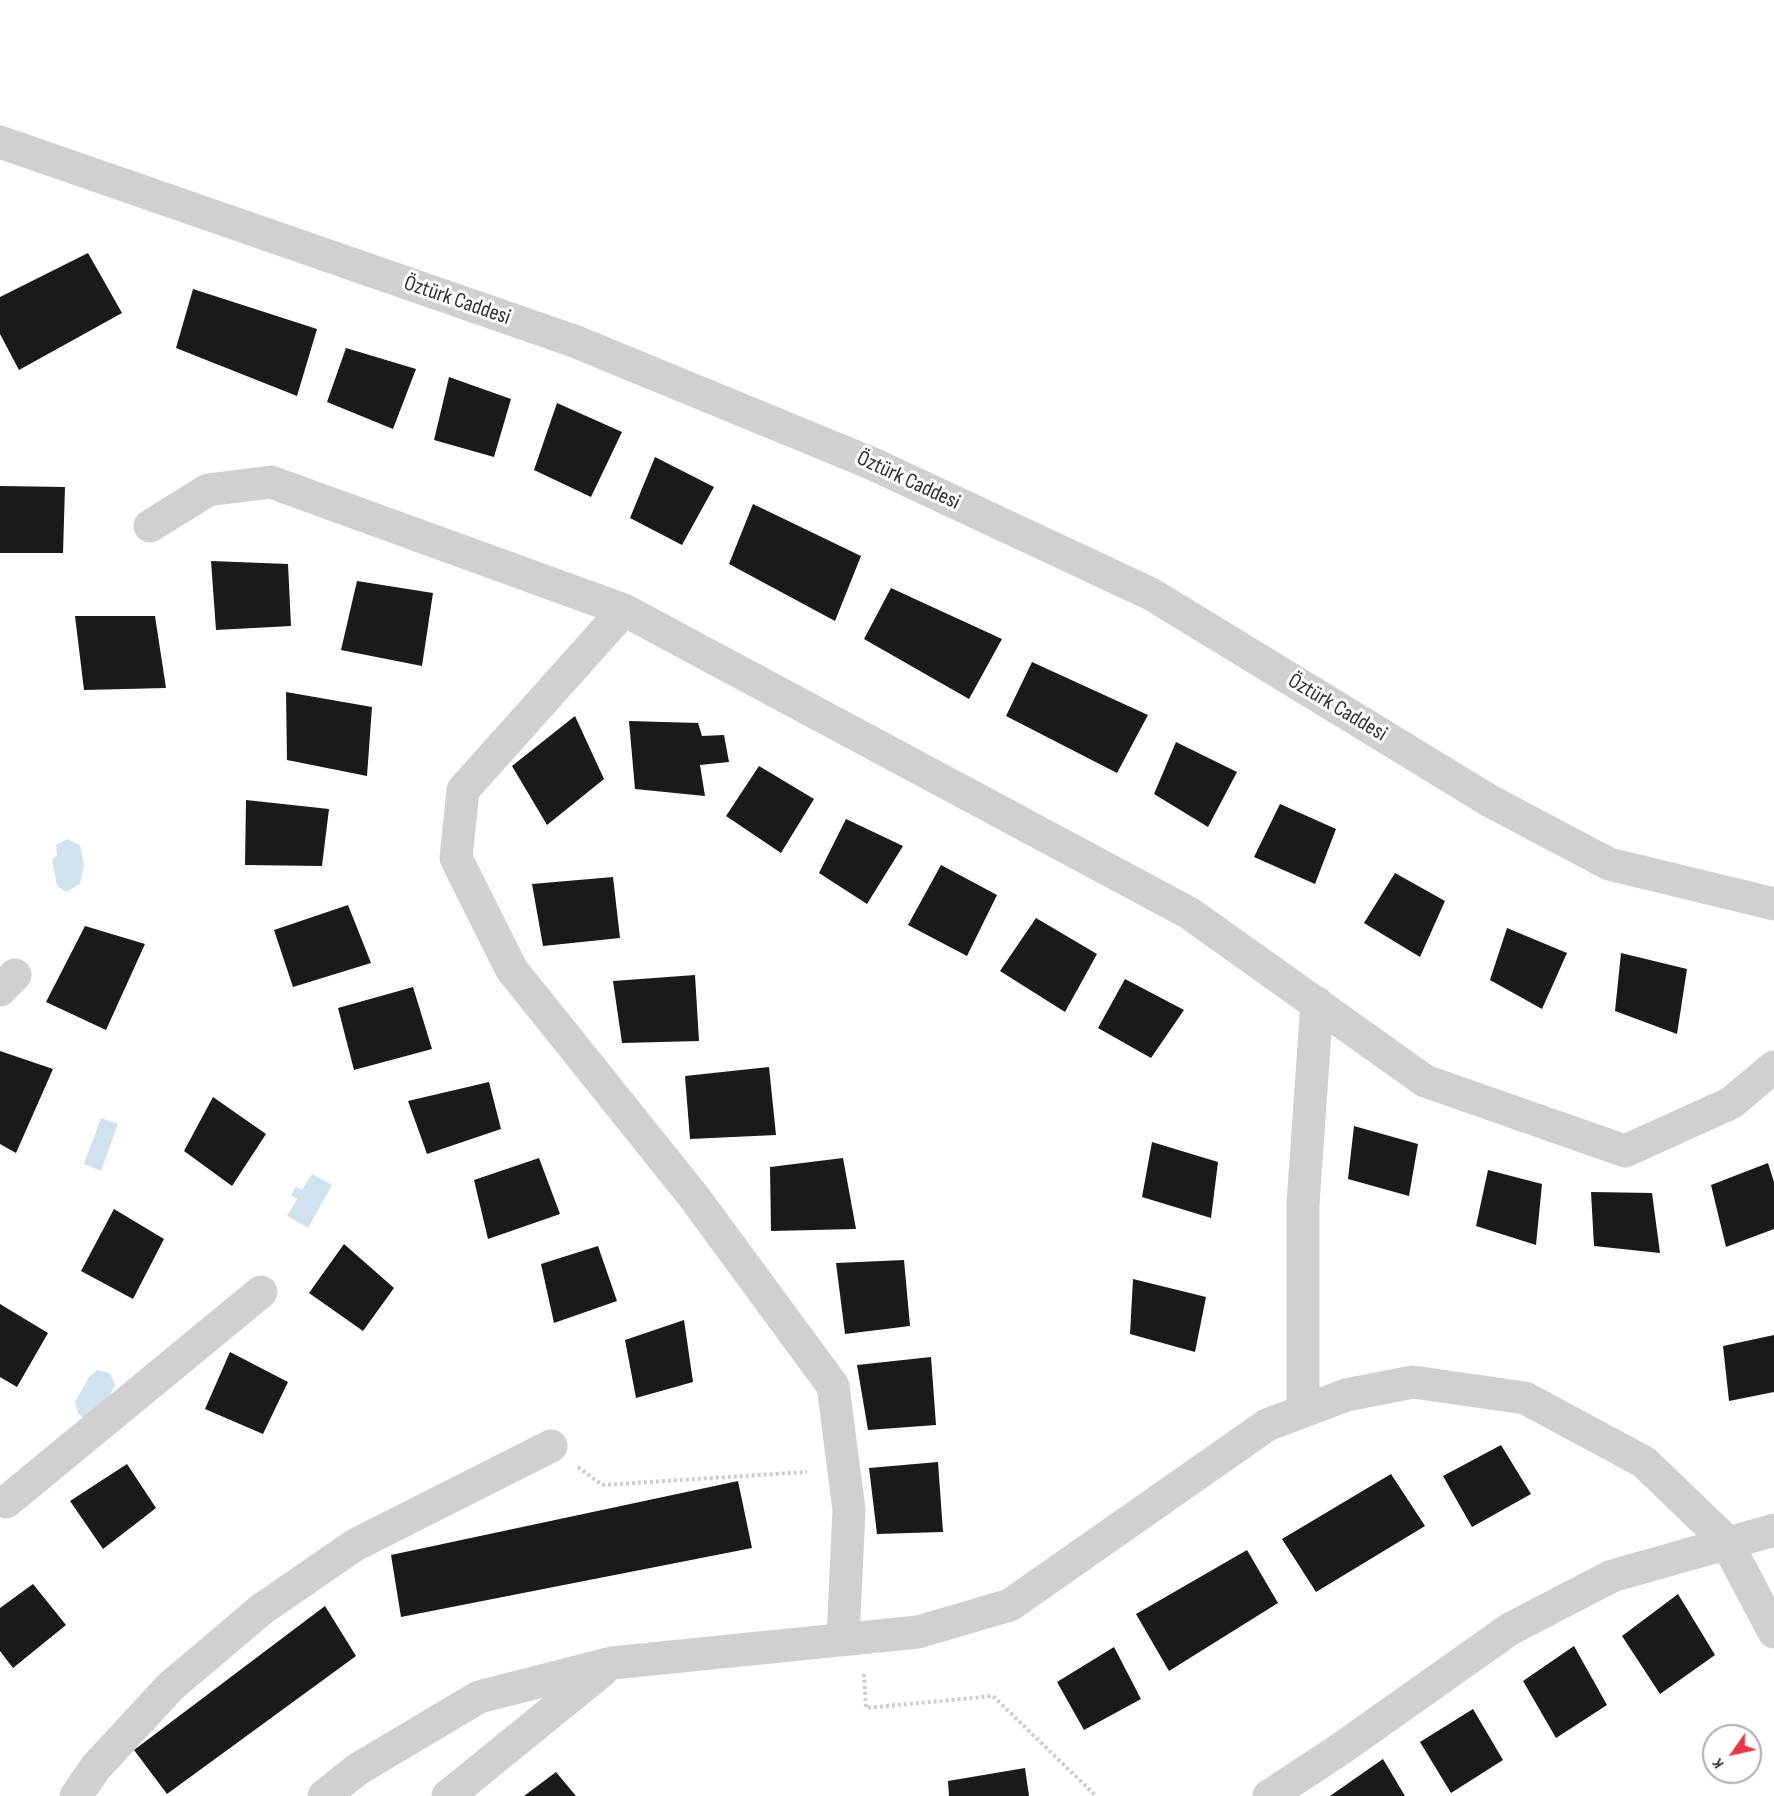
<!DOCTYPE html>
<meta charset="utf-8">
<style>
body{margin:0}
#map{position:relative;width:1774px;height:1796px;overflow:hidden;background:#fff;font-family:"Sofia Sans Condensed",sans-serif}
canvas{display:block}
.north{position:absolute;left:1702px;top:1724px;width:60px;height:60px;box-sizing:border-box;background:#fff;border:2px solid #adadad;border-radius:50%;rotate:236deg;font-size:16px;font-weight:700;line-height:24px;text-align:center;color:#333}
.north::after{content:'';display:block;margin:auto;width:21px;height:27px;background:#e63946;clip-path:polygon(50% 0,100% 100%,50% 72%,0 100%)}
</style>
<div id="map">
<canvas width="1774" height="1796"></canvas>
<div class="north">K</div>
</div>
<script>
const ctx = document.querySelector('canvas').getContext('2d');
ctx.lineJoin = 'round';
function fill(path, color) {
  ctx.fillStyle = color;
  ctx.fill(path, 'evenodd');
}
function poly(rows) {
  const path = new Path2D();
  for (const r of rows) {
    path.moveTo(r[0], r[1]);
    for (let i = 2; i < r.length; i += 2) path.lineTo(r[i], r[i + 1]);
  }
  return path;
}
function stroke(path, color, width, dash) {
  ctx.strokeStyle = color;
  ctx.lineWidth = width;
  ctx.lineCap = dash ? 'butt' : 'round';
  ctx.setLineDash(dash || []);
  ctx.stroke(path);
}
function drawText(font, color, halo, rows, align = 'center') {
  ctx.font = font + ' "Sofia Sans Condensed",sans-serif';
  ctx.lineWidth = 6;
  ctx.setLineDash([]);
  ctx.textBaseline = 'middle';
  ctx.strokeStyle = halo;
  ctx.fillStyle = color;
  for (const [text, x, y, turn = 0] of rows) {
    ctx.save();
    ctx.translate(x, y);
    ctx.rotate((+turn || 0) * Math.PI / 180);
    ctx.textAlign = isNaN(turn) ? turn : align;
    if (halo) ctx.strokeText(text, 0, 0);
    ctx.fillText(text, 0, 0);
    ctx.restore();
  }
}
fill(poly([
 [67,839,80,845,84,865,80,884,66,892,57,886,52,859,57,856,56,845],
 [101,1118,118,1124,101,1171,84,1164],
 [312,1174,332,1185,308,1228,287,1216,297,1199,291,1195,296,1187,302,1190],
 [97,1370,110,1373,115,1385,102,1412,83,1418,78,1413,75,1402,89,1377]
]), '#cfe2ee');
fill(poly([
 [88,253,122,313,19,370,0,334,0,297],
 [193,289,317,329,297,396,176,348],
 [346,348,416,369,393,429,327,402],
 [449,377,511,399,494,457,434,440],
 [557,403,622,432,591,497,534,470],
 [655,457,714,487,682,545,630,518],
 [0,486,65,487,63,553,0,553],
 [753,504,861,556,835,621,729,564],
 [211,561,288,564,291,626,216,630],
 [357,581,433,593,422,666,341,650],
 [891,588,1002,639,969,699,864,639],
 [75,616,155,616,166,688,84,690],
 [1032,662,1148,715,1117,773,1006,716],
 [286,692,372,707,367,776,287,760],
 [575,716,604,779,547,825,512,766],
 [629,721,698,723,702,736,724,735,729,762,700,765,705,796,635,789],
 [1176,742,1237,772,1208,827,1154,794],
 [759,766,814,799,781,853,726,816],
 [246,800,329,809,322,866,245,865],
 [1280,804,1336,829,1315,884,1254,857],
 [846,819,903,846,867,904,819,873],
 [941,865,997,895,967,956,908,925],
 [1395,873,1445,901,1420,957,1364,923],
 [613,877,620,938,543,946,532,884],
 [348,905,371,963,293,987,274,930],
 [1036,918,1097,954,1065,1012,1000,971],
 [85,926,145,944,106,1030,46,1002],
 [1507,928,1567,953,1542,1009,1490,980],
 [1621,953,1687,969,1677,1034,1615,1011],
 [695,975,699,1041,622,1043,613,981],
 [1125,979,1184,1010,1151,1058,1098,1028],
 [413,987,432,1049,354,1070,338,1008],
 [0,1051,53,1069,16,1153,0,1144],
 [769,1067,776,1135,690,1139,685,1076],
 [489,1082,501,1129,427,1154,408,1101],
 [213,1097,266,1134,232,1186,184,1151],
 [1354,1126,1418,1144,1409,1196,1348,1179],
 [1152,1142,1218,1162,1211,1218,1142,1197],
 [539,1158,560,1214,488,1239,474,1180],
 [843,1158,856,1229,771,1231,770,1167],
 [1768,1163,1774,1182,1774,1229,1726,1247,1711,1185],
 [1488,1170,1542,1184,1536,1245,1476,1226],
 [1591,1192,1652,1193,1660,1253,1594,1246],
 [114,1209,164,1239,133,1299,81,1271],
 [344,1244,394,1288,363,1331,309,1293],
 [598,1246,617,1301,554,1323,541,1264],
 [904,1260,910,1326,845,1334,836,1263],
 [1133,1279,1206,1297,1195,1352,1130,1334],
 [0,1304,48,1333,17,1387,0,1377],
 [684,1320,693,1382,636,1398,625,1340],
 [1774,1335,1774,1392,1729,1401,1723,1346],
 [230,1352,288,1382,263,1434,205,1409],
 [931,1357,936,1425,868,1430,857,1365],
 [1501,1445,1531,1494,1472,1527,1443,1476],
 [938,1462,943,1532,877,1534,869,1468],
 [127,1464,156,1508,103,1549,70,1501],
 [1391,1474,1425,1526,1316,1592,1282,1539],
 [738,1481,752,1548,401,1617,391,1555],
 [1247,1550,1278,1603,1169,1671,1136,1614],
 [33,1584,66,1625,13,1668,0,1651,0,1608],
 [1678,1594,1715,1655,1660,1694,1622,1636],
 [325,1606,356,1656,167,1794,134,1750],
 [1574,1646,1607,1705,1556,1738,1523,1681],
 [1114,1647,1141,1699,1084,1730,1057,1682],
 [1473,1709,1503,1760,1451,1793,1420,1742],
 [1383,1759,1405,1796,1330,1796],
 [1025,1768,1029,1796,949,1796,948,1781],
 [556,1772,576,1796,524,1796]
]), '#1a1a1a');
stroke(poly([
 [578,1467,602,1485,807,1472],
 [864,1674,866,1708,993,1696,1096,1796]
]), '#cdcdcd', 4, [3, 3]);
stroke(poly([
 [0,142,574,341,873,464,1151,594,1490,801,1609,864,1774,904],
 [150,526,208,490,271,482,624,610,1189,913,1425,1081,1625,1151,1731,1103,1774,1067],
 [624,610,463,790,456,858,512,970,694,1197,833,1386,849,1510,843,1638],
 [0,990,15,975],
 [1303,1411,1303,1204,1317,1003],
 [6,1502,261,1292],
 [76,1796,96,1767,171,1686,262,1609,355,1545,551,1446],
 [324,1796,358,1769,479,1697,612,1663,918,1632,1010,1605,1267,1425,1346,1395,1413,1382,1525,1398,1644,1462,1726,1541,1774,1632],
 [448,1796,603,1670],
 [1269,1796,1339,1750,1510,1629,1612,1576,1774,1530]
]), '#d0d0d0', 33);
drawText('22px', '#333', '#fff', [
 ["Öztürk Caddesi",457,301,19],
 ["Öztürk Caddesi",908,481,25],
 ["Öztürk Caddesi",1337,708,31]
]);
</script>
